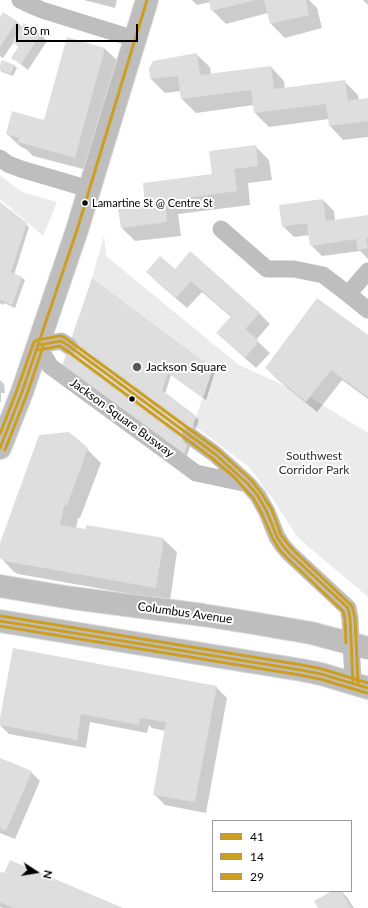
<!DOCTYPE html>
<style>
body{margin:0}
#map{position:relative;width:368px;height:908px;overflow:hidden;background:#fff;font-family:Lato,sans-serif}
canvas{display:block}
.legend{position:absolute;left:212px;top:820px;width:140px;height:72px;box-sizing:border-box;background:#fff;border:1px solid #999;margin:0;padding:5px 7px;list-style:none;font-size:12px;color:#000}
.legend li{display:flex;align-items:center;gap:8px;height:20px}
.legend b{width:20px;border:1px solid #999}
.north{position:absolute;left:16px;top:852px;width:40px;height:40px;-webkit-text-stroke:3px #fff;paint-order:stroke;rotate:102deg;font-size:11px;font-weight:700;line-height:16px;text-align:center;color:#000}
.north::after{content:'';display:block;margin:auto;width:14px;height:18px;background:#000;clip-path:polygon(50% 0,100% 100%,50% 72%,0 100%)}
.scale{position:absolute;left:16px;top:24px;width:122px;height:18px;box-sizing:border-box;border:2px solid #000;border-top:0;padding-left:5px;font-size:12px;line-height:14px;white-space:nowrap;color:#000;-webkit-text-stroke:3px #fff;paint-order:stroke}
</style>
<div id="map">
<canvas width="368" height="908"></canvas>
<ul class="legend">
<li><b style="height:5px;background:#cc9f23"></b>41</li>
<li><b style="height:5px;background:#cc9f23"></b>14</li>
<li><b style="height:5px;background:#cc9f23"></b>29</li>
</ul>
<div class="north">N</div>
<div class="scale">50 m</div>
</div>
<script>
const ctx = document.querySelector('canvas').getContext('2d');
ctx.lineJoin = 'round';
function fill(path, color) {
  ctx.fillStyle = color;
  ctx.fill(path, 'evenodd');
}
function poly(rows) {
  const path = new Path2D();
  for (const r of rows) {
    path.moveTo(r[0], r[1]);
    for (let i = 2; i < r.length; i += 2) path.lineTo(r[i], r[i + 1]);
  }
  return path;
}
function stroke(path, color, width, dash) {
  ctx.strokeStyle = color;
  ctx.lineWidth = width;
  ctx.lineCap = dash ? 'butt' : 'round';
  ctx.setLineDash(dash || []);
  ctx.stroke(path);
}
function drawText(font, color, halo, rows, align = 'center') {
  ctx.font = font + ' Lato,sans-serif';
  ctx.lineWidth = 4;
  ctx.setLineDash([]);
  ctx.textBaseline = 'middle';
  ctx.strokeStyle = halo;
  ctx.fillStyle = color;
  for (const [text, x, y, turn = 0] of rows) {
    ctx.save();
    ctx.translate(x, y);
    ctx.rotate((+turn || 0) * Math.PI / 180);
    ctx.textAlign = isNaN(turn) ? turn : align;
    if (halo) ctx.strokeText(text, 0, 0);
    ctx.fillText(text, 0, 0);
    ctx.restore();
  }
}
fill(poly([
 [0,175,16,188,25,193,57,202,43,236,0,199],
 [104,236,106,256,239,365,310,397,368,433,368,597,297,537,272,497,268,494,256,476,248,466,193,425,213,368,92,278]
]), '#ebebeb');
fill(poly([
 [84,0,117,0,115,8],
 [192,0,309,0,317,8,322,28,285,38,271,24,268,13,226,24,212,10,210,2,197,5],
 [363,0,368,0,368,5],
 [4,13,17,22,22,27,24,24,41,35,47,41,28,70,19,63,13,57,19,47,14,42,3,58,0,56,0,18],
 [68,38,105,49,119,62,87,170,33,156,26,149,21,147,7,134,45,121],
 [196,54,210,67,211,74,271,67,284,81,285,89,344,81,358,95,359,100,368,99,368,137,343,140,330,126,329,119,269,127,255,113,254,105,196,113,182,99,181,91,165,93,151,79,150,69],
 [3,61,14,65,17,68,13,76,2,72,0,70,0,67],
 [255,146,269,160,272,180,248,183,250,205,178,214,181,236,135,241,122,228,147,207,213,175],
 [323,200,334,211,335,221,368,216,368,259,360,251,322,256,311,245,310,235,294,237,283,226],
 [0,203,29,227,14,275,22,278,25,280,15,308,4,303,3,305,0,303],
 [175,270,259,313,270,324,256,340,270,353,256,368,229,344,231,317,202,292,187,308,158,283,147,272],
 [368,337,368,399,342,380,317,412,277,379,266,368],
 [66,368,212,369,215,372,206,400,171,375,165,394,199,420,187,456],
 [0,380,4,384,5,393,1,393,1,402,0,402],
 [87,449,101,463,80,518,78,518,76,529,163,539,177,552,170,601,18,574,14,572,0,557,0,546],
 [216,687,227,698,206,813,165,805,154,794,165,731,152,728,149,725,147,733,90,722,86,748,9,734,0,725,0,723],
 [0,759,31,772,40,781,15,839,0,833],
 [0,873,4,875,120,908,3,908,0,907],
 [334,891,341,891,347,897,354,908,320,908]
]), '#0003');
fill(poly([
 [209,0,252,0,252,1,211,11],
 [264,0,306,0,309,15,270,24],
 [3,12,17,21,0,47,0,17],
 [24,23,41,34,21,64,11,58,19,46,12,42],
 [67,37,105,48,76,154,75,157,72,157,18,142,19,138,6,134,12,111,44,120],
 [197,53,200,75,271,66,274,89,345,80,348,101,368,98,368,121,329,126,326,104,254,113,251,90,181,99,178,76,150,79,149,68,153,61],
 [2,60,14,65,11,74,0,70,0,65],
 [256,145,258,166,234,169,237,191,165,201,167,222,121,228,118,209,145,206,143,183,212,174,209,151],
 [323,199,326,221,368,215,368,238,366,238,368,248,358,250,356,239,310,246,307,223,282,227,279,205],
 [0,202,27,223,11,272,22,277,12,305,0,300],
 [190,251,260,313,245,329,259,341,245,358,216,333,231,316,191,281,176,298,146,272,160,256,175,269],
 [92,278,213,368,203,398,168,373,162,390,196,416,184,454,62,366],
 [317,298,368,335,368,397,331,370,306,402,265,368],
 [69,432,88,448,67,505,64,505,60,525,86,529,86,525,164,538,156,588,4,561,0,558,0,543,39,435],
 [13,648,217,686,195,802,153,795,166,722,140,718,139,725,81,714,77,740,0,725,0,718],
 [0,758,32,771,6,831,0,828],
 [10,860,123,908,14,908,0,902,0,872,4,873],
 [332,891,341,891,351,908,318,908,314,901]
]), '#dedede');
stroke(poly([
 [69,346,190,436]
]), '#d9d9d9', 17, [17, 8]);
const major = poly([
 [0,448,22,392,77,230,147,0],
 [0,586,72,598,203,615,253,623,311,633,368,648],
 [0,621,301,670,321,674,368,688]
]);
stroke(major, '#dbdbdb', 24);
stroke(poly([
 [20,0,28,4,42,10,135,39],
 [0,158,8,164,21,169,89,189],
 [221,229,267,269,294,269,323,275,348,294,368,271],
 [348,294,368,310],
 [69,346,61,341,38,345,50,366,196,473,248,484],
 [190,436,215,454,248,484,258,496,267,512,277,537,283,546,289,553,348,608,350,618,353,683]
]), '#bebebe', 17);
stroke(major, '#bebebe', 22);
stroke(poly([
 [38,345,61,341,69,346,215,454,248,484,258,496,267,512,277,537,283,546,289,553,348,608,350,618,353,683],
 [0,448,22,392,77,230,147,0],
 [0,621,301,670,321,674,368,688]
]), '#cc9f23', 3);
stroke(poly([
 [39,350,60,346,66,350,212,458,234,477,254,499,262,514,273,539,279,549,286,557,343,611,345,619,346,643],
 [5,450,27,394,43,347],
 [0,626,300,675,320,679,367,693]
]), '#cc9f23', 3);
stroke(poly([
 [0,434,17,390,34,342,37,340,60,336,64,337,218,450,252,481,262,494,272,510,281,535,287,543,293,550,352,606,355,618,358,683],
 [1,616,302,665,322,669,368,683]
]), '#cc9f23', 3);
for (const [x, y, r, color] of [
 [85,203,3.5,"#000"],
 [137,367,5,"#595959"],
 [132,399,3.5,"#000"]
]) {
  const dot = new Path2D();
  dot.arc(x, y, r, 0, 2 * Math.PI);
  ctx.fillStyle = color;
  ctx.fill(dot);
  stroke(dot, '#fff', 1.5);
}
drawText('11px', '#000', '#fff', [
 ["Lamartine St @ Centre St",92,203]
], 'left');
drawText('12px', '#000', '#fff', [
 ["Jackson Square",146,367]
], 'left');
drawText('12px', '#000', '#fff', [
 ["Jackson Square Busway",122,418,36],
 ["Columbus Avenue",185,613,8]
]);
drawText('12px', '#313131', '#fff', [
 ["Southwest",314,456],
 ["Corridor Park",314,470]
]);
</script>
